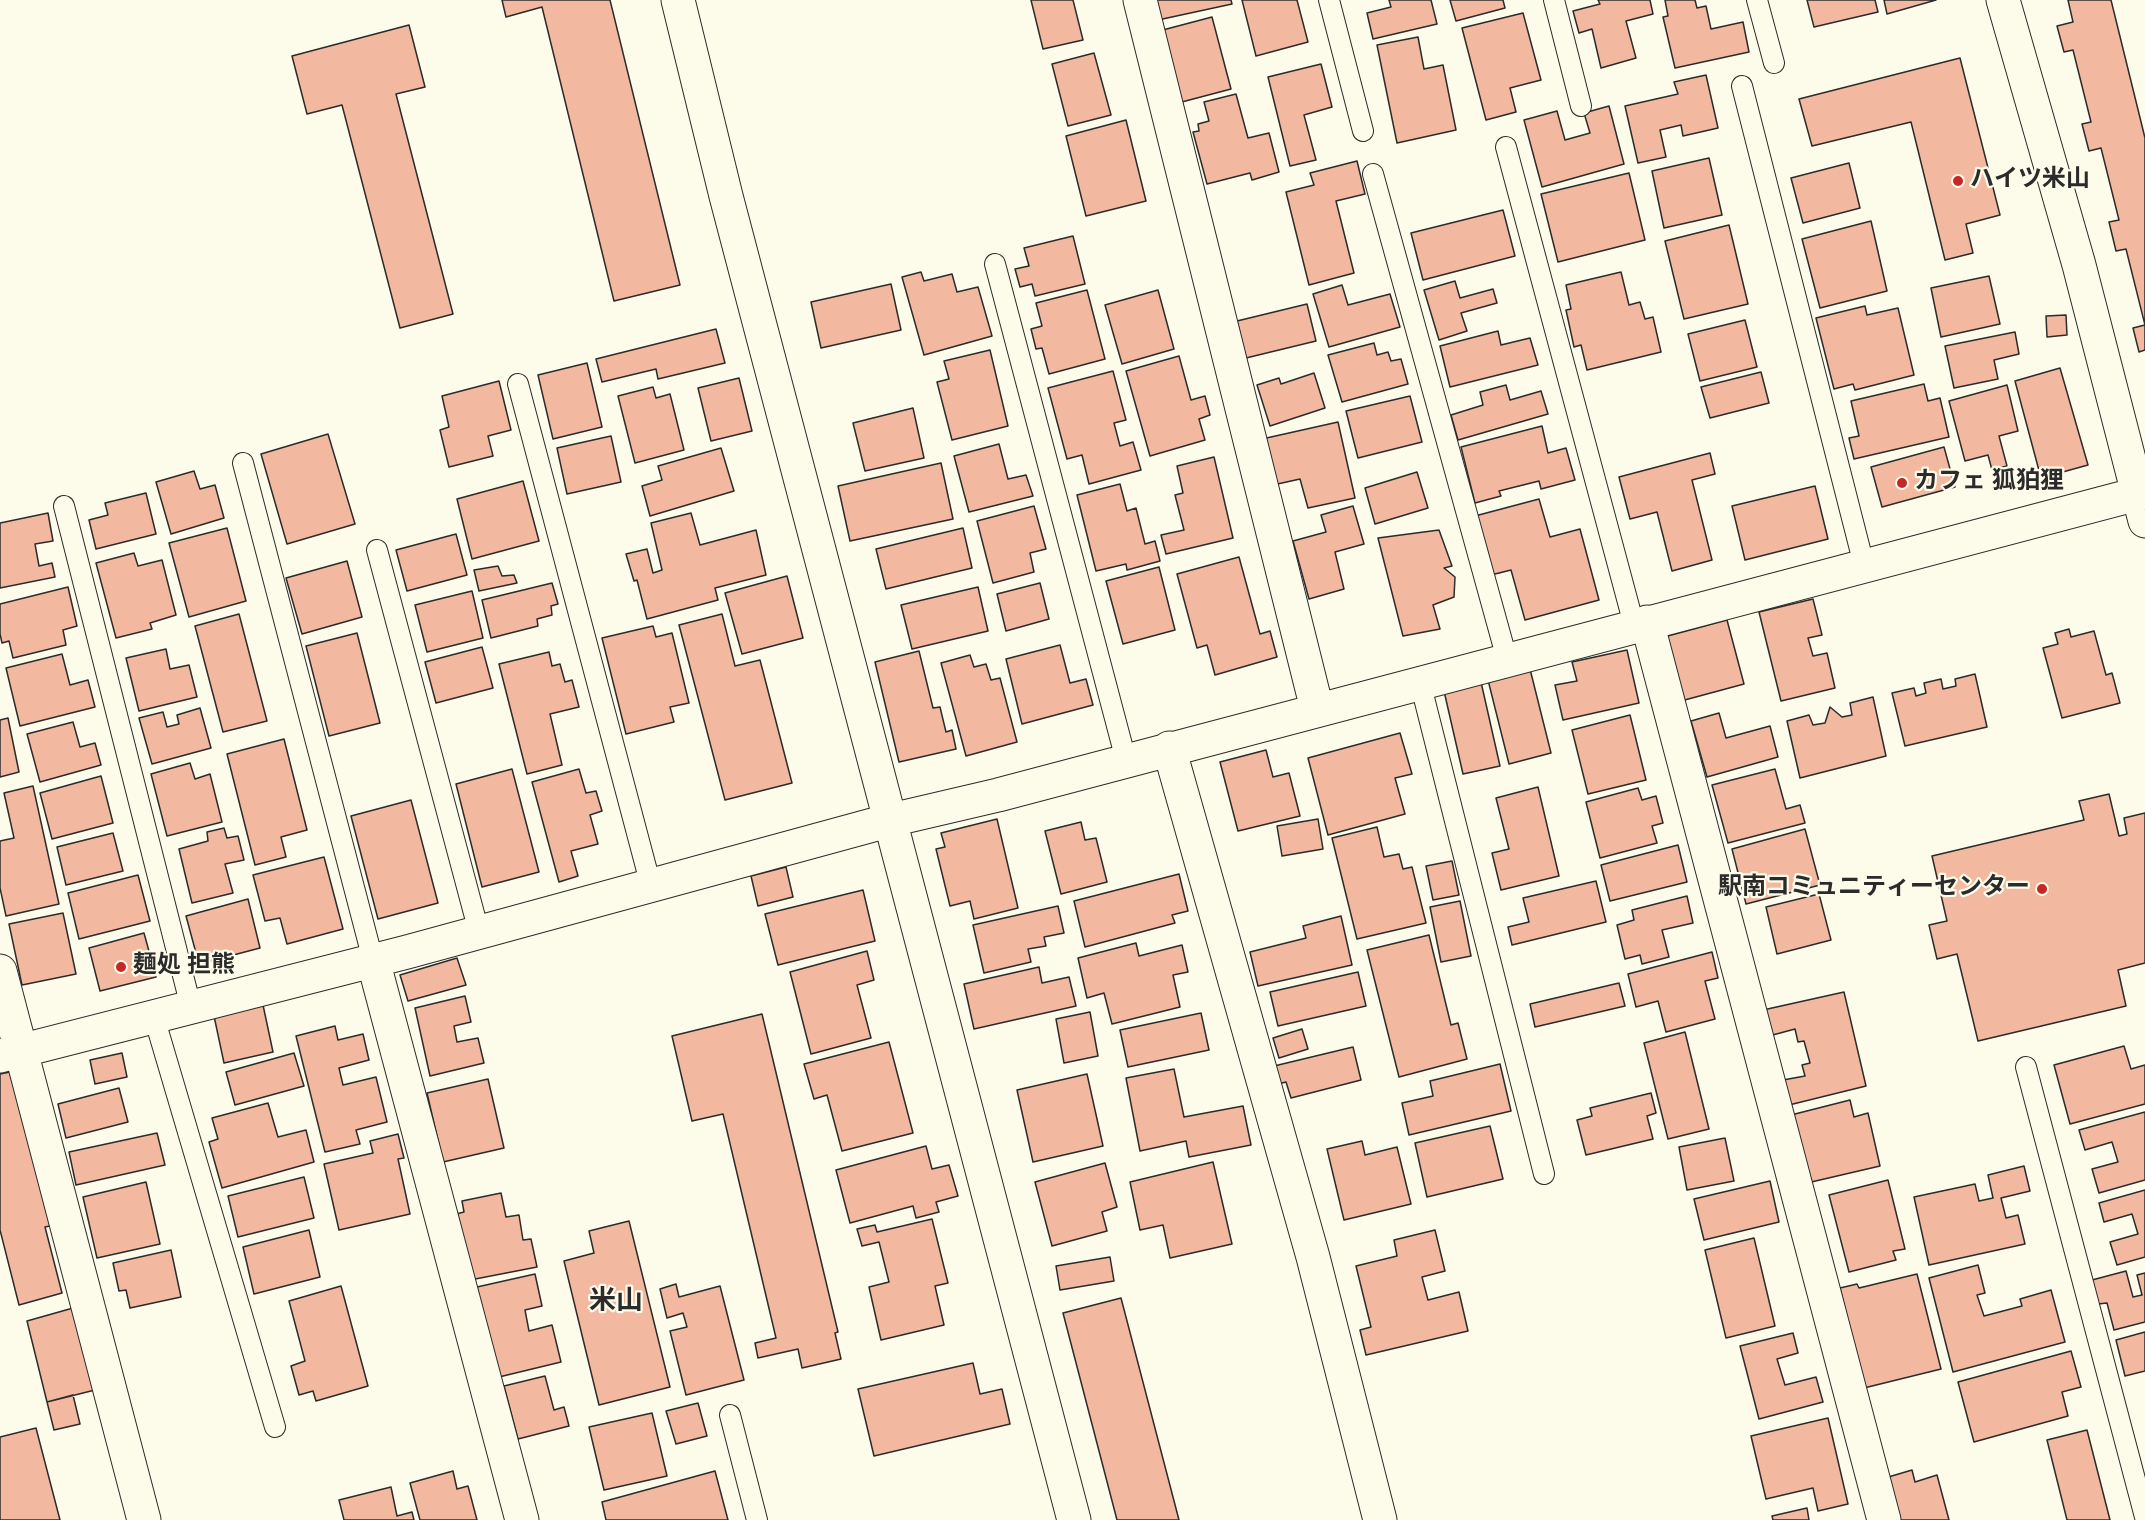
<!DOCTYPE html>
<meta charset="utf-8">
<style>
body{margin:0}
canvas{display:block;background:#fdfbea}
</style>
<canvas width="2145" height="1520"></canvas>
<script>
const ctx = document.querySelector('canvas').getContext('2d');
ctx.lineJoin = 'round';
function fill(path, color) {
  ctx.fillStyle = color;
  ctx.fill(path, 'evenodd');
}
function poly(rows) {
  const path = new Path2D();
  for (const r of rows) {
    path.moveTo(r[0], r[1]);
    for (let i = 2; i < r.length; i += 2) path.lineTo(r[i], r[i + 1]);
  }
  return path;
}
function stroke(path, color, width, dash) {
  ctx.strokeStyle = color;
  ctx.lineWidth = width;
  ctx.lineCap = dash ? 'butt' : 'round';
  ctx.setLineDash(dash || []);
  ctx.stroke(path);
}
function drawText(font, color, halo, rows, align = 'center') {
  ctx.font = font + ' Spectral,"Noto Sans JP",serif';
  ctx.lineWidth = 4.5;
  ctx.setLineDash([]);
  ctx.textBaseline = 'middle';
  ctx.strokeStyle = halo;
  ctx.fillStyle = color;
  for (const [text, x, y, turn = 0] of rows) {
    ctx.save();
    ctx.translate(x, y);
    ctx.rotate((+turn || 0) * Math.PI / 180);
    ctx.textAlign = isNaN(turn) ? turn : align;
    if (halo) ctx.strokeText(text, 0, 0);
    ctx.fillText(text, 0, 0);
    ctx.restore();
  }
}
const building = poly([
 [502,0,610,0,680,285,614,301,542,7,506,17,502,0],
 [1031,0,1073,0,1083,40,1043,49,1031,0],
 [1153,0,1231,0,1232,4,1158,20,1153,0],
 [1242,0,1297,0,1308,42,1256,56,1242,0],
 [1389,0,1431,0,1437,24,1373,39,1367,13,1391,7,1389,0],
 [1450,0,1503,0,1505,8,1456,21,1450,0],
 [1598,0,1650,0,1653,14,1626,21,1636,58,1601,68,1592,29,1579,33,1573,11,1600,4,1598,0],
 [1665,0,1695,0,1697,8,1706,6,1711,29,1743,22,1749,52,1675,68,1663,17,1668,16,1665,0],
 [1807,0,1875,0,1878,12,1814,27,1807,0],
 [1884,0,1936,0,1887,14,1884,0],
 [2068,0,2111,0,2145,138,2145,350,2139,352,2133,328,2145,325,2126,249,2116,251,2109,222,2119,220,2101,148,2089,151,2082,124,2091,122,2073,50,2064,52,2057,26,2073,22,2068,0],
 [1523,13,1541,80,1510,88,1516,112,1486,120,1462,28,1523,13],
 [1212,17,1231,89,1178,103,1159,31,1212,17],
 [409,25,425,87,396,94,453,314,400,328,342,105,307,114,292,56,409,25],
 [1418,37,1424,69,1443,65,1456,130,1397,143,1377,45,1418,37],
 [1094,53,1111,115,1068,126,1052,64,1094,53],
 [1960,58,2000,215,1966,224,1973,253,1945,260,1911,122,1812,146,1799,99,1960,58],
 [1321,64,1332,107,1304,115,1316,160,1290,166,1268,77,1321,64],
 [1706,75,1718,128,1683,136,1681,125,1660,130,1666,157,1638,163,1625,106,1678,94,1674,82,1706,75],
 [1236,94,1248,138,1269,133,1279,172,1252,180,1250,173,1207,184,1193,132,1199,131,1198,124,1209,121,1204,102,1236,94],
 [1609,106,1624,164,1542,187,1524,120,1557,111,1565,140,1590,133,1584,113,1609,106],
 [1126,120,1146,201,1086,216,1066,136,1126,120],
 [1709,158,1722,215,1664,228,1652,171,1709,158],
 [1357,161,1365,194,1336,201,1354,273,1309,285,1286,192,1314,185,1310,173,1357,161],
 [1849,163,1860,208,1803,223,1791,178,1849,163],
 [1629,173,1645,240,1558,262,1541,194,1629,173],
 [1503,210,1515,256,1423,280,1411,233,1503,210],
 [1871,221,1887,291,1820,308,1802,239,1871,221],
 [1729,225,1748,304,1684,319,1665,241,1729,225],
 [1073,236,1085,284,1035,296,1032,284,1020,287,1015,269,1029,266,1024,248,1073,236],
 [921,272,924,281,952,274,957,292,978,287,992,336,924,355,902,277,921,272],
 [1621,272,1629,305,1640,302,1645,319,1653,317,1661,352,1587,370,1581,345,1574,347,1566,310,1571,309,1566,285,1621,272],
 [1989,276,2000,324,1941,337,1931,288,1989,276],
 [1455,281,1460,298,1493,289,1497,303,1461,313,1467,331,1439,340,1424,290,1455,281],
 [891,284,901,330,821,348,811,302,891,284],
 [1342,285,1348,305,1390,294,1400,327,1329,347,1313,294,1342,285],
 [1087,290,1105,359,1049,374,1042,348,1036,349,1031,329,1042,326,1036,303,1087,290],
 [1158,290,1174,349,1122,364,1105,305,1158,290],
 [1307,304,1316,341,1246,358,1237,321,1307,304],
 [1865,306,1867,315,1898,308,1914,375,1855,390,1853,384,1834,389,1816,318,1865,306],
 [2066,315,2067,335,2047,337,2046,316,2066,315],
 [1745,320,1757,367,1700,381,1688,334,1745,320],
 [716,329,725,363,658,379,656,369,602,382,596,359,716,329],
 [1498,331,1501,345,1530,338,1538,365,1450,387,1440,346,1498,331],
 [2015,332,2019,354,1994,360,1998,379,1954,388,1945,346,2015,332],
 [1374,343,1377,355,1388,352,1391,361,1401,359,1408,384,1342,402,1328,355,1374,343],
 [990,350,1008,426,952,440,937,382,949,379,944,361,990,350],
 [1179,356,1191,400,1205,396,1210,415,1199,419,1205,440,1150,456,1126,371,1179,356],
 [587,363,602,427,553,439,538,375,587,363],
 [2060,368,2088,465,2041,478,2015,381,2060,368],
 [1113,371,1126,420,1114,423,1120,446,1133,442,1141,470,1089,484,1082,455,1067,459,1048,388,1113,371],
 [1761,372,1769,403,1710,418,1701,387,1761,372],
 [1314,373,1325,408,1270,426,1257,385,1279,378,1281,384,1314,373],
 [739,378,752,431,711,441,698,388,739,378],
 [499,381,511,430,488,436,493,456,449,467,440,430,449,427,442,396,499,381],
 [1924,384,1928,401,1940,398,1949,437,1854,459,1849,438,1859,436,1851,401,1924,384],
 [1506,385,1510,400,1541,391,1548,414,1458,440,1451,415,1483,405,1480,392,1506,385],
 [2007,385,2018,431,1999,436,2007,466,1992,470,1988,455,1965,461,1949,401,2007,385],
 [653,387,656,398,670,394,684,450,635,463,618,396,653,387],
 [1410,396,1422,442,1358,458,1346,411,1410,396],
 [913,408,924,458,865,471,853,423,913,408],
 [1338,422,1355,498,1308,508,1300,479,1273,485,1262,439,1338,422],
 [1542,426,1548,453,1566,448,1575,480,1541,489,1539,481,1499,491,1501,496,1475,503,1461,447,1542,426],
 [328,434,355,524,287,544,261,454,328,434],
 [611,436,621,482,567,494,557,448,611,436],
 [999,444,1008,479,1026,475,1033,496,969,512,954,456,999,444],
 [1944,447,1955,487,1882,507,1871,467,1944,447],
 [721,448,734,491,650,516,642,486,662,480,658,466,721,448],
 [1710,453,1715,474,1692,480,1712,560,1672,571,1657,512,1630,519,1619,477,1710,453],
 [1214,457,1233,538,1166,554,1161,535,1184,530,1175,495,1183,493,1177,466,1214,457],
 [941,463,953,519,850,541,838,486,941,463],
 [194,471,200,489,215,485,224,518,171,534,156,482,194,471],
 [1417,472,1428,508,1375,524,1365,488,1417,472],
 [523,481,539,541,472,559,457,499,523,481],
 [1120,484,1127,511,1136,508,1145,544,1155,541,1160,561,1127,570,1126,564,1096,571,1077,495,1120,484],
 [1815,486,1828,539,1745,560,1732,506,1815,486],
 [146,493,156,534,96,549,89,520,108,515,105,503,146,493],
 [1539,499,1550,537,1580,529,1599,600,1525,620,1511,570,1491,575,1475,516,1539,499],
 [1034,506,1046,549,1030,553,1034,572,993,583,977,521,1034,506],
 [1353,506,1364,544,1335,552,1344,589,1309,599,1293,541,1326,532,1321,515,1353,506],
 [48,513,53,541,35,544,39,566,52,563,55,577,0,588,0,523,48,513],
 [691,513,700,545,756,530,766,575,715,588,718,600,647,619,637,580,634,581,626,554,647,549,653,573,662,570,651,523,691,513],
 [227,528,246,601,189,617,169,543,227,528],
 [963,528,972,568,886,589,876,549,963,528],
 [1439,530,1452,566,1444,568,1455,577,1454,597,1433,605,1440,629,1403,636,1378,538,1439,530],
 [456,534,467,575,407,591,396,550,456,534],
 [134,553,138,566,162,560,176,615,150,623,152,629,116,638,96,563,134,553],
 [1239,557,1260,634,1270,631,1277,657,1215,675,1207,645,1197,648,1177,574,1239,557],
 [347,561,362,617,302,634,286,578,347,561],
 [498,566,502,576,514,575,517,583,479,591,474,570,498,566],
 [1159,567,1175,630,1123,644,1106,581,1159,567],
 [787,576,803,638,742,654,725,593,787,576],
 [552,583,558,604,551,606,552,615,537,619,538,626,491,638,482,600,552,583],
 [1040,583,1049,619,1006,631,997,594,1040,583],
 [68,587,77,626,63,630,66,645,13,658,9,641,2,643,0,634,0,604,68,587],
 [978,587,988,631,912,649,901,605,978,587],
 [472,591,483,638,427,652,415,605,472,591],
 [1813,599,1822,635,1808,638,1813,656,1827,653,1835,688,1781,701,1759,612,1813,599],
 [239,614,267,721,223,732,195,626,239,614],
 [722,614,735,666,760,660,792,783,725,800,679,625,722,614],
 [1727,620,1744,684,1681,701,1664,637,1727,620],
 [653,626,656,637,672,633,689,703,670,707,674,722,626,734,602,638,653,626],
 [2069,629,2071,637,2094,631,2106,675,2112,673,2120,703,2062,718,2043,648,2058,644,2055,633,2069,629],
 [357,633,380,723,329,736,306,646,357,633],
 [1060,645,1070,683,1086,679,1093,705,1022,724,1006,659,1060,645],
 [482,647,493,688,436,703,425,662,482,647],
 [166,649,170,669,189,665,197,697,139,711,126,658,166,649],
 [1627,650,1639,703,1563,720,1555,685,1577,681,1572,662,1627,650],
 [919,651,933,708,940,707,946,732,952,730,956,749,899,762,875,662,919,651],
 [549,652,552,666,560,664,565,682,572,680,579,707,550,714,562,765,527,774,499,664,549,652],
 [62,654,70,685,88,680,95,707,20,726,6,668,62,654],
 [970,655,974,667,986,664,991,680,1000,678,1017,742,966,756,941,663,970,655],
 [1530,669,1551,753,1509,764,1488,680,1530,669],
 [1975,674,1987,727,1905,746,1892,693,1914,688,1916,696,1926,693,1924,683,1941,679,1943,689,1956,686,1955,679,1975,674],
 [1481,682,1500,766,1463,774,1444,691,1481,682],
 [1873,697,1886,756,1800,778,1787,721,1809,715,1813,725,1825,723,1830,707,1842,717,1852,715,1850,703,1873,697],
 [200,708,211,748,152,764,139,718,163,712,167,727,179,724,177,715,200,708],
 [1719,713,1726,738,1770,726,1778,757,1707,777,1691,721,1719,713],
 [1630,715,1646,780,1588,794,1572,730,1630,715],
 [8,718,19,772,0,777,0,720,8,718],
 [73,722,80,747,95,743,101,765,40,782,27,734,73,722],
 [1400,733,1412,774,1395,778,1405,814,1328,835,1308,758,1400,733],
 [284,739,307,830,281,837,286,857,255,865,227,754,284,739],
 [1266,750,1273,777,1289,773,1300,816,1238,831,1220,762,1266,750],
 [190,763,195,779,210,774,222,822,167,836,151,774,190,763],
 [512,769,539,872,482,887,456,784,512,769],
 [579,769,586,793,596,791,602,811,590,815,598,844,571,851,578,876,559,882,532,782,579,769],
 [1775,769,1786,809,1800,805,1805,823,1728,843,1712,785,1775,769],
 [101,776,113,823,52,839,40,793,101,776],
 [33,786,59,904,6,916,0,888,0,841,14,838,4,793,33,786],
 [1538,787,1559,876,1501,890,1492,853,1509,849,1496,798,1538,787],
 [1638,788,1642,800,1656,796,1663,823,1652,826,1657,843,1600,858,1586,802,1638,788],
 [2109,794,2119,836,2127,834,2124,818,2145,813,2145,963,2118,970,2126,1006,1978,1041,1957,954,1937,959,1929,925,1947,921,1932,856,2084,820,2079,801,2109,794],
 [411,800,438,903,378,919,351,816,411,800],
 [997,819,1018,908,974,919,970,901,950,906,936,849,945,847,941,833,997,819],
 [1318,819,1323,849,1282,856,1277,826,1318,819],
 [1081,822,1085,840,1096,838,1107,882,1061,894,1045,831,1081,822],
 [1377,827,1384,857,1399,854,1403,869,1412,867,1426,923,1357,939,1332,838,1377,827],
 [224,828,227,838,238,836,244,860,225,864,233,893,192,903,179,849,208,841,207,832,224,828],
 [1805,829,1820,885,1746,904,1732,849,1805,829],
 [113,833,123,871,66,885,57,847,113,833],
 [1678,845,1687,882,1610,901,1601,865,1678,845],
 [324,857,343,929,287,944,280,918,265,921,253,875,324,857],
 [1452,861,1459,895,1433,900,1426,866,1452,861],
 [786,867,793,897,758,906,751,876,786,867],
 [1179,874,1188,911,1172,915,1175,923,1085,947,1074,901,1179,874],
 [138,875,150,921,79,939,68,893,138,875],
 [1596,881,1606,922,1512,945,1508,927,1529,922,1523,898,1596,881],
 [863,890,875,941,778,965,765,914,863,890],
 [1819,894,1831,940,1777,954,1766,907,1819,894],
 [1687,896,1693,923,1662,930,1669,957,1642,964,1640,955,1625,959,1617,925,1634,920,1632,910,1687,896],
 [248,899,260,948,199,964,186,916,248,899],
 [1460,901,1471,956,1441,962,1430,907,1460,901],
 [1058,906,1064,933,1044,937,1046,946,1028,949,1031,962,984,973,973,925,1058,906],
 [63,913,76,974,22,985,9,924,63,913],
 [1341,916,1352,965,1258,986,1250,952,1306,938,1303,926,1341,916],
 [144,933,156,977,100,991,89,948,144,933],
 [1429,935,1451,1025,1458,1023,1467,1059,1399,1077,1367,950,1429,935],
 [1136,943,1139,956,1182,945,1188,972,1173,975,1180,1007,1112,1024,1104,993,1087,998,1078,958,1136,943],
 [867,951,874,980,857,985,871,1038,811,1054,790,972,867,951],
 [1712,952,1718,978,1705,981,1715,1019,1666,1032,1658,1001,1636,1007,1628,974,1712,952],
 [457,958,466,985,408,1001,400,975,457,958],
 [1039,967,1042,983,1069,977,1076,1006,974,1029,964,984,1039,967],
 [1358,972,1366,1006,1278,1026,1270,992,1358,972],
 [1619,983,1625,1006,1535,1027,1530,1004,1619,983],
 [1844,992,1866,1086,1789,1105,1783,1080,1805,1076,1802,1065,1810,1063,1804,1041,1798,1042,1795,1029,1769,1036,1763,1010,1844,992],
 [465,996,471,1022,454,1026,457,1042,478,1038,484,1063,430,1076,415,1008,465,996],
 [263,1005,273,1052,224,1063,214,1016,263,1005],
 [1090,1012,1098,1056,1064,1063,1056,1019,1090,1012],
 [1201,1013,1209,1050,1128,1067,1120,1030,1201,1013],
 [762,1014,838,1332,835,1333,841,1359,802,1368,798,1349,758,1358,755,1343,776,1338,723,1114,692,1121,672,1036,762,1014],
 [335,1026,338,1040,363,1034,369,1060,339,1068,343,1085,376,1077,387,1122,356,1130,360,1144,325,1152,296,1036,335,1026],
 [1302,1029,1308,1049,1279,1058,1273,1038,1302,1029],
 [1685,1032,1709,1129,1668,1139,1644,1043,1685,1032],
 [889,1042,913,1133,842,1151,827,1095,814,1099,804,1064,889,1042],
 [2124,1046,2131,1069,2145,1065,2145,1104,2070,1124,2054,1065,2124,1046],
 [1353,1047,1361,1080,1291,1098,1286,1082,1274,1085,1270,1067,1353,1047],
 [122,1053,127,1077,95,1084,90,1060,122,1053],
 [294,1053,304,1086,235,1105,226,1072,294,1053],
 [1500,1064,1511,1111,1409,1135,1402,1103,1433,1096,1430,1081,1500,1064],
 [1174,1069,1184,1117,1243,1106,1251,1145,1189,1157,1186,1141,1140,1151,1126,1078,1174,1069],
 [15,1071,54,1225,45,1227,62,1293,19,1305,0,1230,0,1074,15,1071],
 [1087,1074,1103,1146,1033,1162,1017,1090,1087,1074],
 [488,1079,504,1148,443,1162,427,1093,488,1079],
 [119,1088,128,1122,66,1138,58,1104,119,1088],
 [1651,1093,1656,1113,1647,1116,1653,1139,1586,1155,1577,1120,1592,1116,1590,1108,1651,1093],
 [1850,1100,1854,1117,1868,1113,1880,1166,1807,1183,1791,1115,1850,1100],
 [268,1103,278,1137,306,1130,314,1162,222,1188,209,1142,218,1139,212,1118,268,1103],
 [2145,1112,2145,1180,2099,1193,2092,1169,2118,1162,2112,1142,2085,1150,2079,1130,2145,1112],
 [1490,1126,1503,1179,1427,1197,1415,1143,1490,1126],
 [157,1133,165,1165,76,1185,69,1152,157,1133],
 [398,1134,404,1158,398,1159,410,1214,339,1230,324,1164,373,1153,370,1141,398,1134],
 [1725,1138,1734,1181,1687,1190,1679,1147,1725,1138],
 [1362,1141,1365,1155,1397,1147,1411,1204,1344,1220,1327,1149,1362,1141],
 [926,1146,932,1169,949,1165,958,1196,936,1202,939,1212,916,1218,913,1206,850,1223,836,1170,926,1146],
 [1213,1162,1232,1244,1170,1258,1163,1225,1140,1230,1130,1182,1213,1162],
 [1105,1163,1117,1207,1102,1212,1107,1231,1052,1246,1035,1182,1105,1163],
 [2024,1166,2030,1191,2001,1198,2006,1218,2018,1215,2025,1244,1929,1265,1914,1197,1975,1184,1979,1201,1993,1198,1988,1175,2024,1166],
 [304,1177,314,1218,238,1237,228,1196,304,1177],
 [1888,1180,1905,1249,1893,1251,1896,1260,1849,1272,1829,1195,1888,1180],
 [1770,1181,1779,1222,1704,1240,1694,1199,1770,1181],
 [146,1182,160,1244,97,1258,83,1197,146,1182],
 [2145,1190,2145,1257,2117,1265,2110,1242,2138,1234,2132,1214,2104,1222,2099,1203,2145,1190],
 [501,1193,506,1217,519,1215,523,1240,531,1239,537,1267,465,1281,456,1214,464,1212,462,1201,501,1193],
 [932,1219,948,1283,935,1286,944,1325,881,1340,869,1287,889,1282,879,1242,862,1246,857,1229,875,1225,877,1232,932,1219],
 [629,1221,670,1387,599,1405,564,1261,594,1253,589,1231,629,1221],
 [309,1230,320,1277,254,1294,243,1247,309,1230],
 [1435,1230,1445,1271,1422,1277,1428,1300,1459,1292,1468,1331,1366,1355,1360,1330,1371,1327,1356,1266,1397,1256,1394,1240,1435,1230],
 [1754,1238,1775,1326,1726,1338,1705,1250,1754,1238],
 [171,1250,181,1297,130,1308,126,1290,119,1291,113,1263,171,1250],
 [1110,1257,1114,1281,1060,1290,1056,1266,1110,1257],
 [1978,1265,1985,1293,1977,1295,1984,1316,2022,1306,2020,1299,2051,1290,2065,1342,1953,1372,1929,1278,1978,1265],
 [2126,1271,2133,1297,2142,1295,2137,1275,2145,1273,2145,1322,2114,1330,2107,1303,2098,1304,2092,1280,2126,1271],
 [535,1274,542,1306,525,1310,529,1331,552,1325,561,1362,499,1377,477,1287,535,1274],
 [1917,1274,1941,1369,1864,1388,1840,1288,1857,1284,1859,1288,1917,1274],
 [676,1284,679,1297,720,1286,744,1380,686,1395,670,1331,687,1327,683,1313,667,1318,660,1289,676,1284],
 [341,1286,368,1386,316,1401,313,1391,299,1395,291,1366,305,1361,289,1301,341,1286],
 [1121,1298,1179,1520,1117,1520,1063,1313,1121,1298],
 [73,1308,95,1390,47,1402,27,1321,73,1308],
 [2145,1332,2145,1371,2125,1376,2116,1340,2145,1332],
 [1793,1333,1798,1353,1777,1359,1785,1385,1816,1377,1823,1402,1759,1419,1740,1346,1793,1333],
 [2071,1351,2081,1387,2062,1392,2068,1416,1974,1442,1958,1382,2071,1351],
 [973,1363,980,1394,1002,1389,1010,1424,874,1456,858,1389,973,1363],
 [545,1376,554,1410,564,1407,569,1426,518,1439,504,1386,545,1376],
 [73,1395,80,1424,54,1430,47,1402,73,1395],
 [698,1403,707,1436,676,1444,666,1411,698,1403],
 [652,1413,667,1476,604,1490,589,1427,652,1413],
 [1828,1418,1848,1504,1818,1511,1813,1488,1766,1499,1751,1436,1828,1418],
 [36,1428,60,1520,0,1520,0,1437,36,1428],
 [2087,1430,2110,1520,2067,1520,2047,1440,2087,1430],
 [1912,1470,1915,1482,1937,1475,1949,1520,1897,1520,1885,1478,1912,1470],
 [453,1471,457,1489,468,1486,477,1520,420,1520,410,1483,453,1471],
 [715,1471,728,1520,606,1520,602,1502,715,1471],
 [391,1487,397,1516,412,1512,414,1520,344,1520,339,1500,391,1487],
 [1807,1508,1809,1520,1773,1520,1772,1516,1807,1508]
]);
fill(building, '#f2b8a0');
stroke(building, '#2b2b2b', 1.5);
const lane = poly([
 [1329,0,1363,131],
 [1554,0,1581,106],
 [1757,0,1774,63],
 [1742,86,1864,565],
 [1506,147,1634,625],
 [1373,174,1507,659],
 [995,264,1126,760],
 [518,384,651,886],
 [243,463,373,960],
 [64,506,191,1007],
 [377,550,479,932],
 [1420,682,1544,1174],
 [154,1017,275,1427],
 [2026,1067,2145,1517],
 [730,1415,757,1520]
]);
const street = poly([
 [678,0,726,196,1074,1520],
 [1140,0,1317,709],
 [2003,0,2079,265,2145,521],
 [1647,622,1884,1520],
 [1169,748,1313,1257,1380,1520],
 [373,960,522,1520],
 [0,971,144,1520],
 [0,1056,407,952,891,820,998,795,2145,492]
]);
stroke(lane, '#2b2b2b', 22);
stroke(street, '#2b2b2b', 35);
stroke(lane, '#fdfbea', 20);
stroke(street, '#fdfbea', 33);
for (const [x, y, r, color] of [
 [1958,181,6,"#c62828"],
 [1902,483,6,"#c62828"],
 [2042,889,6,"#c62828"],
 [121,967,6,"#c62828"]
]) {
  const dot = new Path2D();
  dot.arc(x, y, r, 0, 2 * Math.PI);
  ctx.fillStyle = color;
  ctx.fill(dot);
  stroke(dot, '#fdfbea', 2);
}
drawText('bold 24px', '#2b2b2b', '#fdfbea', [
 ["ハイツ米山",1970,181],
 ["カフェ 狐狛狸",1914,483],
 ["駅南コミュニティーセンター",2030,889,"right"],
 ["麺処 担熊",133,967]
], 'left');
drawText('bold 27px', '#2b2b2b', '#fdfbea', [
 ["米山",616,1304]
]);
</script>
